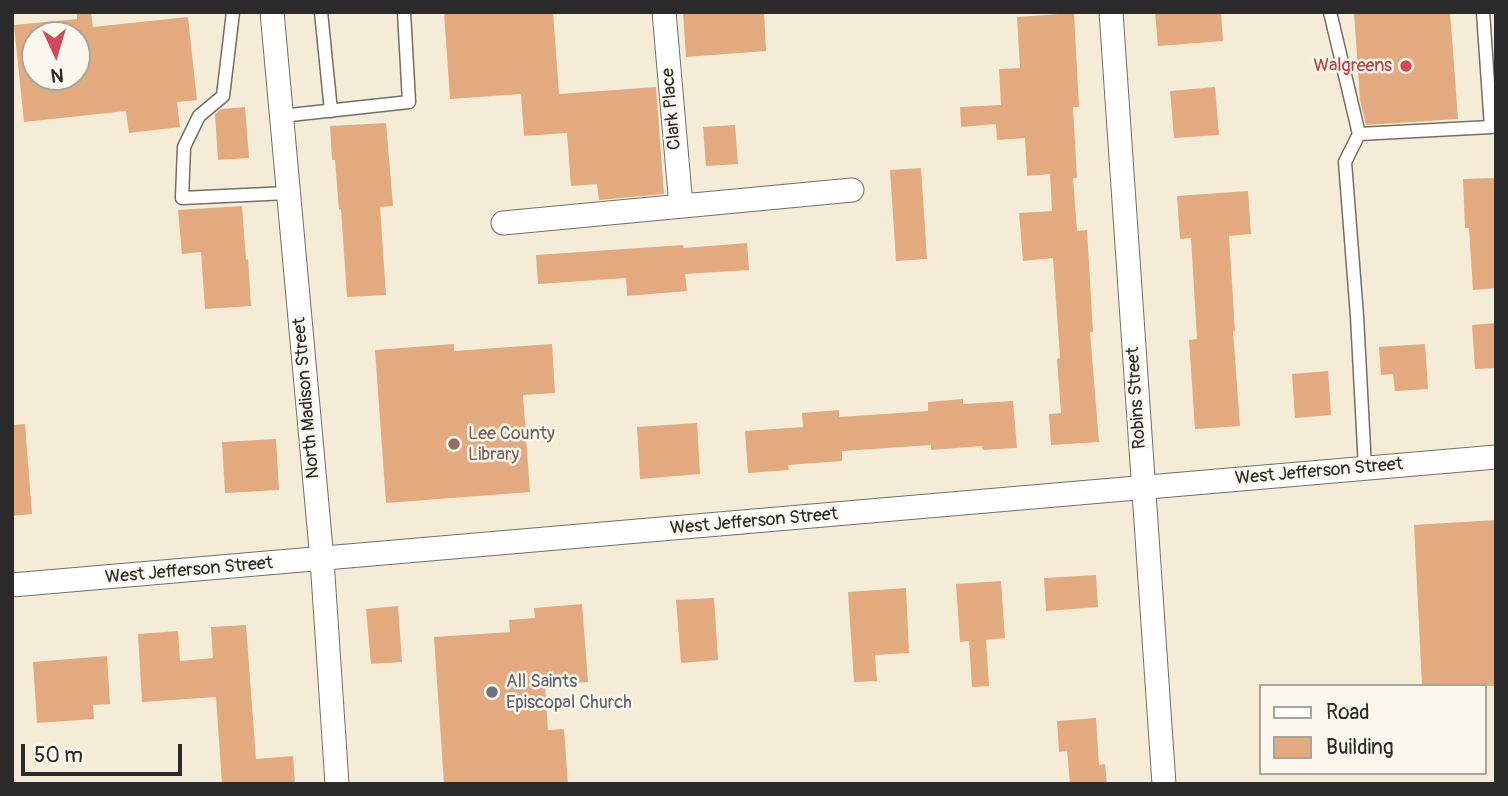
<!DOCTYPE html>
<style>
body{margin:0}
#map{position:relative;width:1508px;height:796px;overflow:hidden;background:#f4ecd6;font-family:Pangolin,sans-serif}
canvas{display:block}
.frame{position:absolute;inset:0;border:14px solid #2b2b2b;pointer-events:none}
.legend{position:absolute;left:1259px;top:684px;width:228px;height:91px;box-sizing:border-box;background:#fbf7ec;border:2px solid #a8a59f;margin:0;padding:9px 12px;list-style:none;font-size:21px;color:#2b2b2b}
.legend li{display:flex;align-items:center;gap:14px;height:35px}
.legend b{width:35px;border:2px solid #a8a59f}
.north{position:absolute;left:21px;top:21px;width:70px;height:70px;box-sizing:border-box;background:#fbf7ec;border:2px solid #a8a59f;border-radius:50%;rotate:176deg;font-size:19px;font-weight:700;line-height:28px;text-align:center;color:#2b2b2b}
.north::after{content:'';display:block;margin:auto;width:24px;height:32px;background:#d1495b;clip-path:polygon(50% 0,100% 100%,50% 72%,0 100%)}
.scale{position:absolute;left:21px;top:744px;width:161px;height:32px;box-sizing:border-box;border:4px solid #2b2b2b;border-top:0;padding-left:9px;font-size:21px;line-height:24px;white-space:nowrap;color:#2b2b2b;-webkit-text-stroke:5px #fbf7ec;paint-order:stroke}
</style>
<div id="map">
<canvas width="1508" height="796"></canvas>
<div class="frame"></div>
<ul class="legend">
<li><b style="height:9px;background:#fff"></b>Road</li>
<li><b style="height:19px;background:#e4aa7f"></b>Building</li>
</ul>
<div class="north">N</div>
<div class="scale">50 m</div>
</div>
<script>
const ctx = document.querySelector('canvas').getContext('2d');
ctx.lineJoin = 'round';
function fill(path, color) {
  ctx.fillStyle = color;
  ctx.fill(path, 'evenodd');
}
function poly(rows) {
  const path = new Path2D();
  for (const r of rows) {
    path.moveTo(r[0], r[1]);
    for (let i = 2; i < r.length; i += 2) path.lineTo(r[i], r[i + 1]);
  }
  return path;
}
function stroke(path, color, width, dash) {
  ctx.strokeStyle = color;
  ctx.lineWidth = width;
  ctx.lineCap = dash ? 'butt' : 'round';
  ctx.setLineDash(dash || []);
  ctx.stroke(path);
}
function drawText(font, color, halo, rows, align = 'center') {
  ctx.font = font + ' Pangolin,sans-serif';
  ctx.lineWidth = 5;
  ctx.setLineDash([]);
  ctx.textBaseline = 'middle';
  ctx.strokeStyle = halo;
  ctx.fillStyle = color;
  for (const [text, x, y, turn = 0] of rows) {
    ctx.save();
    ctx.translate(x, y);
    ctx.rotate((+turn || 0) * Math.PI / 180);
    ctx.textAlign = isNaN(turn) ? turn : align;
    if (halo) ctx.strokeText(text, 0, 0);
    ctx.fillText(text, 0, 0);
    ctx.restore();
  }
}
fill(poly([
 [77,12,91,12,93,27,188,17,197,100,177,102,180,127,129,133,126,111,24,122,14,25,77,19],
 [35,35,77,35,77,77,35,77],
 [444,12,553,12,559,94,656,87,664,194,599,200,597,184,571,186,567,133,524,136,521,94,450,99],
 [683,12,764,12,766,51,686,57],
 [1155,12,1221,12,1223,41,1158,46],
 [1354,12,1450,12,1458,119,1366,125,1360,100],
 [1074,13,1079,107,1073,107,1077,178,1073,178,1077,231,1087,230,1093,332,1090,332,1099,442,1051,445,1049,414,1061,413,1057,359,1060,358,1053,258,1023,261,1019,213,1052,211,1050,174,1027,176,1025,138,997,140,996,124,961,127,960,107,1001,105,999,69,1020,68,1017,17],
 [1215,87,1219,135,1174,138,1170,91],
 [245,107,249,158,218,160,215,114,221,109],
 [386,123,393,206,380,207,386,295,347,297,341,209,339,210,335,160,332,160,330,126],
 [735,125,738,164,706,166,703,127],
 [921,168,927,259,896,261,890,170],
 [1496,178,1496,288,1473,290,1469,228,1465,228,1463,179],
 [1248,191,1251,234,1229,236,1235,331,1233,331,1240,426,1195,429,1189,340,1197,339,1191,238,1180,239,1177,196],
 [242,206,246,260,248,259,251,306,205,309,201,252,182,254,178,210],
 [747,243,749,270,685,274,687,291,627,296,626,278,538,284,536,255,683,245,684,248],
 [1496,323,1496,368,1475,369,1472,325],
 [454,344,454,351,552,344,555,393,523,395,530,492,386,503,375,350],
 [1425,344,1428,389,1395,391,1393,374,1381,375,1379,347],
 [1328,371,1331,415,1295,418,1292,374],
 [963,399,963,404,1013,401,1017,448,983,450,982,446,931,450,931,445,842,451,842,461,788,465,789,470,748,473,745,431,803,427,802,413,839,410,839,417,928,411,928,402],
 [697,423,700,474,640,479,637,427],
 [25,424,32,514,12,516,12,425],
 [276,439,279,490,225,493,222,442],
 [1496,520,1496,686,1422,686,1414,525],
 [1096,575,1098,607,1046,611,1044,578],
 [1001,581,1005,638,986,640,989,686,972,687,969,641,960,642,956,584],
 [906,588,909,653,875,655,877,681,854,682,848,592],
 [714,598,718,660,681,663,676,600],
 [582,604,588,682,545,685,548,730,564,729,568,784,444,784,434,637,510,632,509,620,535,618,534,608],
 [398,606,402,662,371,664,366,609],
 [246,625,256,759,293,756,295,784,222,784,216,697,142,702,138,634,178,631,180,661,213,658,211,627],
 [107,656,110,704,93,705,94,719,37,723,33,662],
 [1096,718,1099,765,1105,764,1107,784,1070,784,1067,751,1059,752,1057,721]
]), '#e4aa7f');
const lane = poly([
 [233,12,223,96,199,116,184,147,182,198,288,193],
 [321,12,331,111],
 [1330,12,1359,134,1345,162,1357,316,1365,468],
 [1483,12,1491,127,1496,126],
 [281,116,409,102,404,12],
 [1359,134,1491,127]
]);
const street = poly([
 [272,12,322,560,337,784],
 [664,12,681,206],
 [1111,12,1164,784],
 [503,223,852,190],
 [12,585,1496,457]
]);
stroke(lane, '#716f67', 15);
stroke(street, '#716f67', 25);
stroke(lane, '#fff', 12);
stroke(street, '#fff', 23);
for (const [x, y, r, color] of [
 [1406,66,7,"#e0444e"],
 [454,444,7,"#8d6e63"],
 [492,692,7,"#6b7280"]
]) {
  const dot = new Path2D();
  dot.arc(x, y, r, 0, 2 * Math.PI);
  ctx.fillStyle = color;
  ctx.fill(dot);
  stroke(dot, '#fbf7ec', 2.5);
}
drawText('18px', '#be3a42', '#fbf7ec', [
 ["Walgreens",1392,66]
], 'right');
drawText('18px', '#2b2b2b', '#fbf7ec', [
 ["Clark Place",672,109,-95],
 ["North Madison Street",307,398,-95],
 ["Robins Street",1137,398,-94],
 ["West Jefferson Street",1319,472,-5],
 ["West Jefferson Street",754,522,-5],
 ["West Jefferson Street",189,571,-5]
]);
drawText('18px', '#785e54', '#fbf7ec', [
 ["Lee County",468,434],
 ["Library",468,455]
], 'left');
drawText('18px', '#5b616d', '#fbf7ec', [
 ["All Saints",506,682],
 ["Episcopal Church",506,703]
], 'left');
</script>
